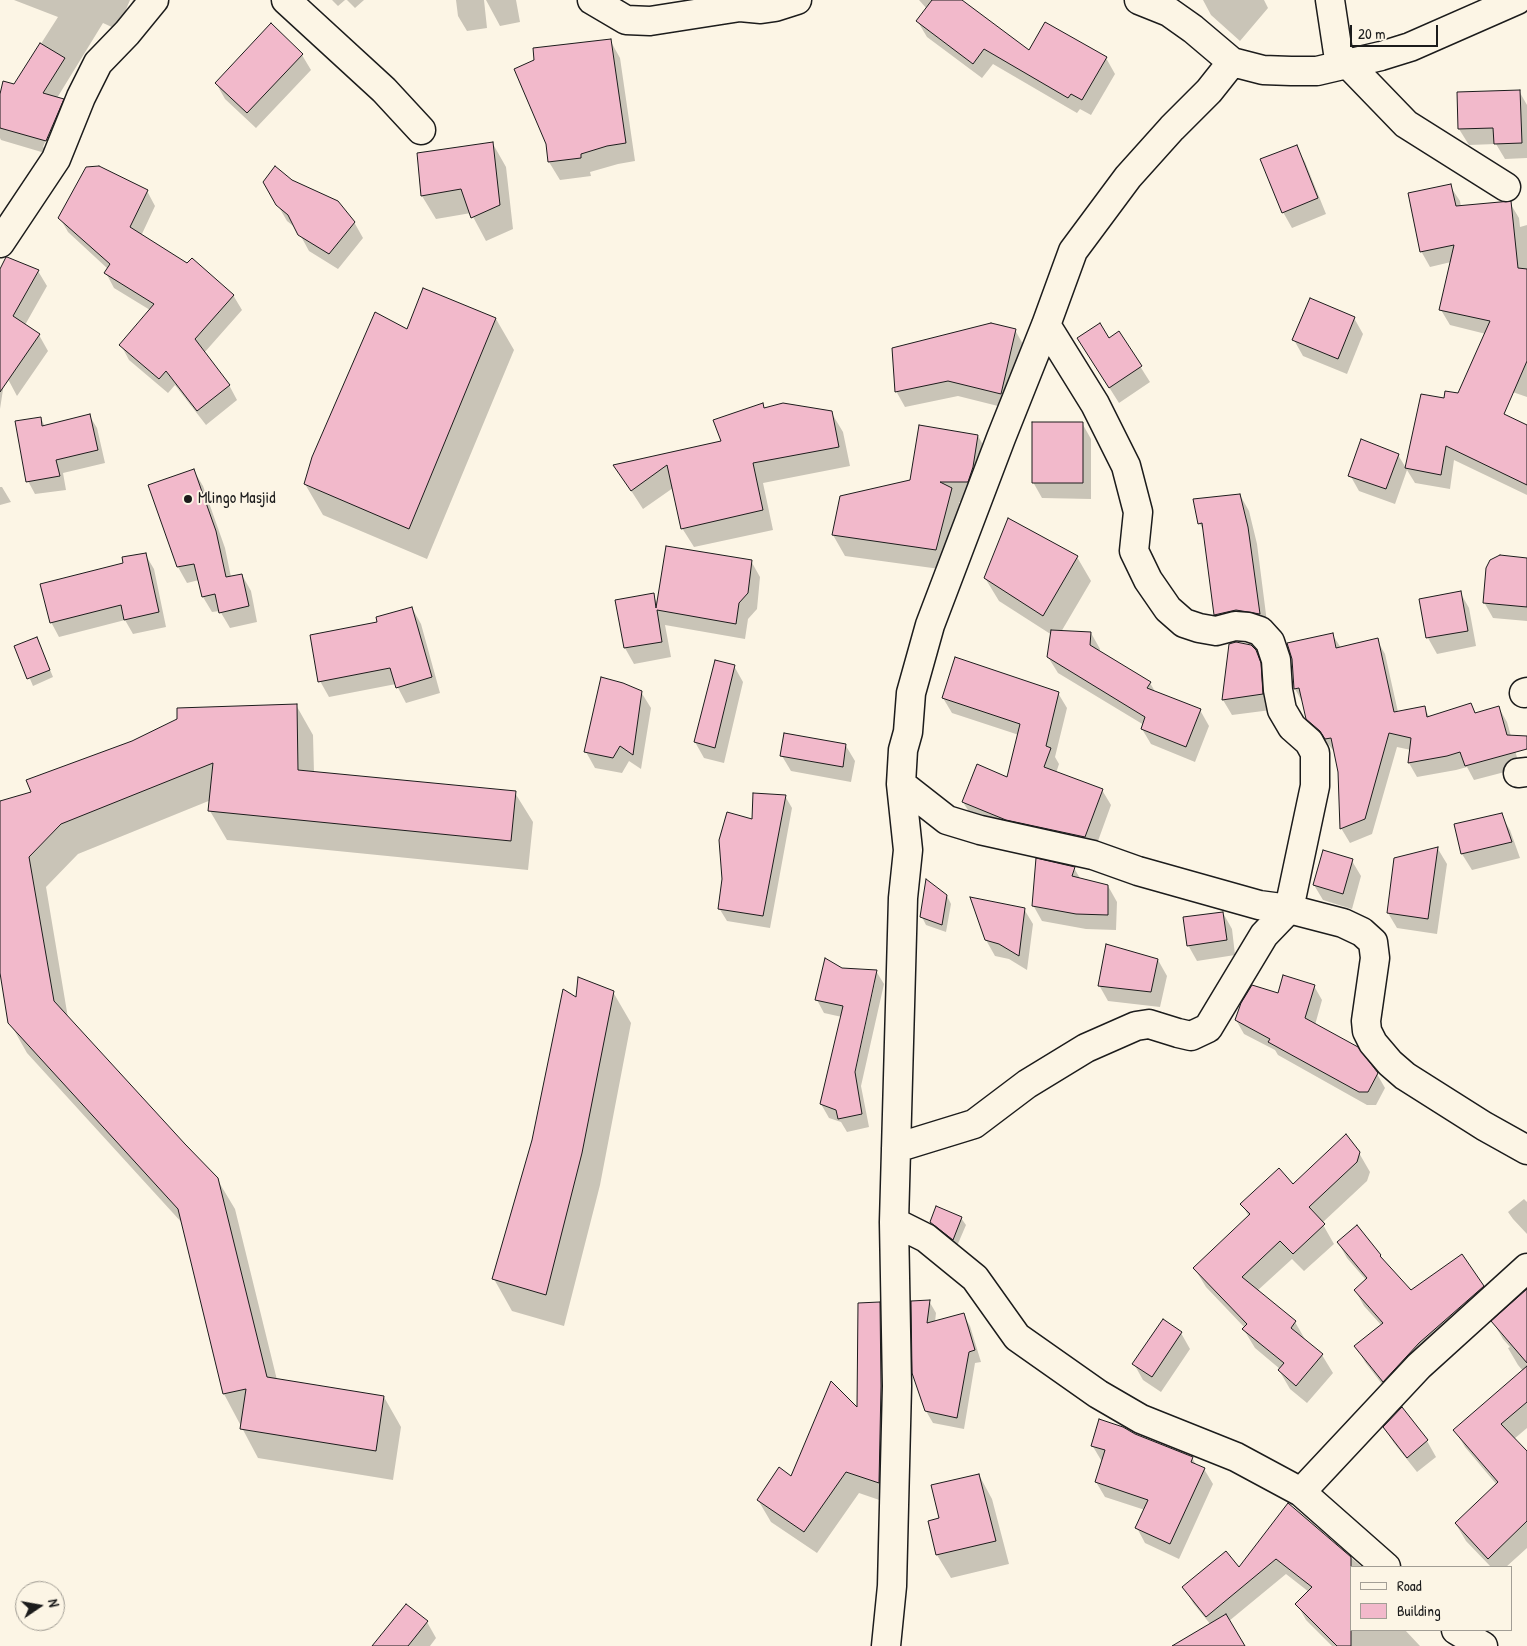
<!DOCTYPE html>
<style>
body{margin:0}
#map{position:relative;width:1527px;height:1646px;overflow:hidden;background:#fcf5e5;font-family:"Patrick Hand",sans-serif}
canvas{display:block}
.legend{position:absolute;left:1350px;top:1566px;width:162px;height:65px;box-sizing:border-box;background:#fcf5e5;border:1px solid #a29e95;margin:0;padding:6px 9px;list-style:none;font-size:15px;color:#1c1c1c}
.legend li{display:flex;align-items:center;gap:10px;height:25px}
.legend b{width:25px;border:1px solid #a29e95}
.north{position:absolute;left:15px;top:1581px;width:50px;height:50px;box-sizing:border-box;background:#fcf5e5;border:1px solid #a29e95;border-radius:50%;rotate:78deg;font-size:14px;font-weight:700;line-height:20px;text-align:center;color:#1c1c1c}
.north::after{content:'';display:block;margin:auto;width:18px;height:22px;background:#1c1c1c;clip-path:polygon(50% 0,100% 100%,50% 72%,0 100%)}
.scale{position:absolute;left:1350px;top:25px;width:88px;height:22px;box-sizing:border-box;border:2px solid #1c1c1c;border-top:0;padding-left:6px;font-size:15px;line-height:18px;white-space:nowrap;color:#1c1c1c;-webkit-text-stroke:4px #fcf5e5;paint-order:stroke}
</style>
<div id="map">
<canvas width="1527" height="1646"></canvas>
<ul class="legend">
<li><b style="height:6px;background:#fcf5e5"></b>Road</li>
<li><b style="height:14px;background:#f2b9cb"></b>Building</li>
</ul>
<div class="north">N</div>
<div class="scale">20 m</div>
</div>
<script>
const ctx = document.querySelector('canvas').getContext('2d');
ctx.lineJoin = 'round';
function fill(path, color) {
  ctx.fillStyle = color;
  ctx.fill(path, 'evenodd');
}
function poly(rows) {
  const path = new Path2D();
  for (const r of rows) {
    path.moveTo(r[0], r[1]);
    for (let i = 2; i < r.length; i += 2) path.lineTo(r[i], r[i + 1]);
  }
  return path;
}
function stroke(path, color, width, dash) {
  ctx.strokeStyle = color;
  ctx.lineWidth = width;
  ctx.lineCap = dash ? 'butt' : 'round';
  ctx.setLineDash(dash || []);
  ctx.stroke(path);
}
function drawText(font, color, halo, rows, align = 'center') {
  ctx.font = font + ' "Patrick Hand",sans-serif';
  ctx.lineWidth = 4;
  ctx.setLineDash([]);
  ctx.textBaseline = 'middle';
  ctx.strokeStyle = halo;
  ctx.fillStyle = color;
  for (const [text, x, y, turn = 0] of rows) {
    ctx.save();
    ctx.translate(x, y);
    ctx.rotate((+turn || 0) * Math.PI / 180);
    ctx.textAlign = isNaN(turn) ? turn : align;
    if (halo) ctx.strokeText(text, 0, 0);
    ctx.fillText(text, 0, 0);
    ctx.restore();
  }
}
fill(poly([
 [14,0,130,0,125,12,127,13,133,0,143,0,127,34,103,23,57,98,63,100,71,115,55,156,1,140,0,138,0,98,14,86,58,17],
 [58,109,61,109,45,148,43,147],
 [332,0,345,0,338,6],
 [347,0,364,0,355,8],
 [456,0,484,0,487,28,467,31,458,16],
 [486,0,516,0,520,22,500,26],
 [919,0,960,0,1030,52,1106,58,1115,74,1091,115,1080,109,1077,113,993,64,982,78,927,37,918,22,927,9],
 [1203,0,1264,0,1268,8,1240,41,1211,15],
 [610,40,620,58,635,161,618,164,590,172,591,176,560,180,549,162,547,144],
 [302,55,311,70,256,128,225,99,216,83],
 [1519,91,1527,105,1527,158,1505,159,1496,144,1469,145,1459,129,1458,93],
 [493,144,506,167,513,229,486,241,471,213,436,219,422,196],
 [1296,146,1305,162,1326,214,1292,228,1283,212],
 [291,181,354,222,363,238,338,269,309,251,297,229,287,221,265,183],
 [1450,186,1460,201,1461,207,1510,203,1519,218,1520,227,1527,225,1527,397,1481,381,1486,334,1450,325,1441,310,1451,262,1430,267,1421,251],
 [147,191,155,206,141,236,233,295,242,310,204,353,229,385,237,400,206,425,175,385,168,393,129,360,121,345,150,310,114,288,106,273,108,269,68,232,60,218],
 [14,260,38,271,47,286,25,325,39,335,48,351,17,396,9,381,6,370,0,409,0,280],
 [424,290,496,319,514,350,427,559,323,515,305,484,408,330],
 [1354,318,1363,334,1347,374,1303,356,1294,340],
 [1015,330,1024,346,1010,409,958,396,905,407,896,391],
 [1119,333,1150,382,1119,403,1088,354],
 [1445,399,1527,427,1527,495,1454,460,1450,489,1415,483,1407,470,1395,504,1359,491,1350,475,1398,455,1406,468],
 [765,409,831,412,843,432,850,466,763,483,773,530,694,547,682,528,673,488,643,509,615,466,723,442],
 [89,415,97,428,105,463,63,473,66,490,35,494,28,481,41,418,45,427],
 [1082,423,1091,439,1091,499,1042,498,1033,482],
 [978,436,990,457,979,503,959,502,963,510,947,570,845,556,833,535],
 [194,471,203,486,225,548,231,577,242,575,251,591,257,622,230,628,220,611,212,612,203,597,199,580,187,583,178,567,149,486],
 [0,487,2,487,11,502,0,505],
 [1240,495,1249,511,1257,544,1268,630,1224,630,1215,614,1204,531,1200,524,1194,500],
 [145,554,154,569,166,627,133,634,125,620,59,637,51,622,124,564],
 [1077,557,1091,581,1061,632,1091,633,1100,649,1099,652,1150,683,1156,693,1200,710,1209,726,1195,762,1151,744,1142,729,1144,725,1058,673,1048,657,1052,635,999,601,985,578],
 [751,561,760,577,757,609,748,619,745,639,665,625,671,657,634,664,625,648,617,601,653,595,658,604],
 [1527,561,1527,621,1493,618,1484,602],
 [1460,592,1469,608,1476,646,1437,654,1428,638,1420,600],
 [412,608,421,624,440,693,406,703,396,684,329,697,320,681,379,623],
 [1332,634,1341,648,1377,640,1385,654,1398,712,1424,708,1430,718,1471,704,1476,714,1499,708,1507,722,1520,768,1474,780,1467,767,1456,770,1417,777,1409,763,1411,750,1397,747,1372,834,1350,843,1341,828,1340,771,1335,753,1329,745,1316,734,1308,718,1303,703,1295,689,1293,658],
 [37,638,53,677,33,686,16,646],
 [1230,645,1255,651,1265,667,1271,710,1232,715,1223,700],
 [734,666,743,682,724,763,704,758,695,742],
 [641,692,651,708,641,769,629,761,622,773,595,768,586,752],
 [1058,693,1067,708,1055,757,1059,764,1056,773,1102,790,1111,805,1094,852,972,817,963,802,1008,778,1019,735,952,713,943,698],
 [296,705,313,735,314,773,515,793,533,822,528,870,227,840,210,811,211,800,78,854,46,887,68,1018,184,1145,217,1179,235,1209,277,1380,384,1397,401,1427,393,1480,258,1458,224,1394,183,1224,27,1053,10,1023,0,966,0,803],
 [846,746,855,761,851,782,791,771,782,756],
 [785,796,792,808,770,928,727,921,719,908,753,821],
 [1501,815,1510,830,1520,858,1472,870,1462,854,1456,825],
 [1438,849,1447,864,1437,934,1397,928,1388,913],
 [1352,861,1361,876,1352,909,1323,900,1314,885],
 [1074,868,1081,880,1108,886,1117,902,1116,930,1086,929,1042,921,1033,905],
 [947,896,951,904,946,932,926,925,922,917],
 [1024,909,1033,924,1027,970,1009,959,995,956,986,940],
 [1223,913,1232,929,1235,955,1197,961,1188,945],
 [1158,960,1167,976,1160,1007,1108,1001,1099,985],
 [841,969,876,971,884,984,861,1086,869,1127,847,1132,841,1122,829,1118,821,1104,842,1017,824,1013,817,1000],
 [873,982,875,982,854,1078,852,1077],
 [1314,986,1322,1000,1315,1025,1377,1074,1385,1088,1376,1105,1367,1105,1278,1055,1275,1050,1244,1034,1236,1020,1279,994],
 [613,992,631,1023,600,1185,564,1326,512,1311,494,1279,577,999],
 [1359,1153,1370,1172,1367,1181,1322,1223,1334,1244,1304,1271,1292,1259,1257,1291,1295,1322,1306,1341,1322,1355,1333,1373,1307,1403,1290,1389,1279,1370,1280,1369,1255,1348,1244,1330,1245,1328,1206,1287,1195,1269,1249,1217,1242,1204,1293,1186],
 [1524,1199,1527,1202,1527,1234,1513,1219,1508,1212],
 [961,1218,966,1225,957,1246,935,1230,931,1222],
 [1338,1242,1380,1255,1386,1264,1411,1292,1483,1287,1492,1303,1392,1397,1365,1362,1356,1346,1382,1326,1364,1306,1355,1290,1366,1280,1347,1258],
 [1527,1291,1527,1428,1514,1439,1527,1453,1527,1548,1506,1567,1491,1567,1466,1541,1456,1524,1497,1485,1465,1447,1455,1430,1523,1371,1518,1365,1508,1348,1510,1347,1503,1339,1493,1322],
 [929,1301,936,1313,935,1322,963,1314,970,1326,981,1362,975,1363,964,1429,933,1423,926,1411,914,1373],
 [879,1303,892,1325,891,1504,859,1493,817,1553,771,1522,758,1500,792,1478,858,1411],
 [1181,1333,1190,1349,1161,1392,1143,1380,1134,1364],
 [1402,1409,1427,1441,1436,1457,1417,1472,1394,1443,1384,1428],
 [1135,1435,1192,1458,1197,1466,1204,1469,1213,1484,1179,1559,1145,1543,1137,1528,1145,1510,1105,1497,1096,1482,1103,1461,1101,1460,1092,1445],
 [979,1475,992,1499,1009,1564,951,1578,937,1555,929,1521,940,1519],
 [1288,1504,1362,1567,1351,1567,1351,1630,1405,1630,1420,1646,1332,1646,1306,1620,1297,1604,1309,1592,1286,1574,1229,1621,1243,1646,1195,1646,1211,1625,1193,1603,1184,1587,1239,1569],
 [427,1622,436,1638,430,1646,374,1646]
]), '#0003');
const building = poly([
 [932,0,962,0,1029,50,1045,22,1107,57,1082,100,1071,94,1068,98,984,49,973,64,916,21,932,0],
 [271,23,303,54,247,113,215,83,271,23],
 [611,39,626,143,607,146,581,154,581,158,548,162,546,144,514,69,534,60,533,48,611,39],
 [40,43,65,58,43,93,64,99,46,141,0,128,0,94,3,81,14,84,40,43],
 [1520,90,1522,143,1494,144,1493,128,1458,129,1457,92,1520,90],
 [493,142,500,205,471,218,461,189,421,196,417,153,493,142],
 [1297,145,1318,198,1282,213,1260,159,1297,145],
 [99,166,148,190,130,227,187,263,192,258,234,295,195,339,230,385,197,411,166,371,159,379,119,345,154,304,104,273,110,264,58,218,86,167,99,166],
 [275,166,292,180,338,201,355,222,329,254,298,235,288,215,276,205,263,182,275,166],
 [1451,184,1456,206,1511,201,1518,268,1527,269,1527,361,1504,414,1527,425,1527,485,1446,446,1441,475,1405,468,1421,394,1444,398,1445,391,1458,393,1490,321,1439,310,1454,245,1420,252,1408,193,1451,184],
 [6,257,7,257,39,270,13,316,40,334,0,392,0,269,6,257],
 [423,288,496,318,409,529,304,484,312,457,375,312,407,329,423,288],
 [1310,298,1355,317,1338,359,1292,340,1310,298],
 [991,323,1016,329,1001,394,948,381,895,392,892,348,991,323],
 [1100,323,1109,338,1119,331,1142,366,1109,388,1077,338,1100,323],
 [763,403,764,408,783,403,832,411,839,447,753,463,763,510,681,529,667,465,631,491,613,465,721,441,713,420,763,403],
 [90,414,98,450,56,460,60,476,26,482,15,421,41,417,42,426,90,414],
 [1032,422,1083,422,1083,483,1032,483,1032,422],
 [919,425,978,435,973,467,968,482,940,482,952,488,936,550,832,535,840,496,910,480,919,425],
 [1361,439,1399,454,1386,489,1348,476,1361,439],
 [194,469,216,531,226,577,242,574,249,606,219,613,215,594,202,597,194,564,177,567,148,485,194,469],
 [1240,494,1248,527,1260,614,1236,610,1214,615,1202,523,1198,524,1193,499,1240,494],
 [1008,518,1078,556,1043,616,984,578,1008,518],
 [666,546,752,560,748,593,739,603,736,624,657,610,662,642,624,648,615,600,654,593,656,608,666,546],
 [146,553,159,612,124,620,121,605,50,623,40,584,123,563,122,557,146,553],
 [1500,555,1527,558,1527,607,1483,603,1486,568,1490,560,1500,555],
 [1461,591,1468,631,1426,638,1419,599,1461,591],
 [412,607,432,677,396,688,390,668,318,682,310,635,377,622,376,617,412,607],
 [1051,630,1091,632,1090,645,1151,682,1147,688,1201,709,1186,747,1141,729,1145,717,1047,657,1051,630],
 [1333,633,1336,648,1378,638,1394,712,1425,706,1427,717,1471,703,1475,713,1499,706,1507,735,1527,736,1527,749,1465,766,1460,752,1447,756,1408,763,1411,738,1389,733,1365,819,1340,829,1338,772,1331,738,1325,739,1320,731,1306,719,1299,688,1294,689,1292,659,1287,643,1333,633],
 [37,637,50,670,27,679,14,646,37,637],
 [1236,642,1251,645,1256,650,1261,663,1263,694,1222,700,1229,644,1236,642],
 [955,657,1059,692,1046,746,1051,748,1044,767,1103,789,1085,837,1006,820,962,802,977,764,1007,777,1020,724,942,698,955,657],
 [715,660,735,665,715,748,694,742,715,660],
 [601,677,623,683,642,691,633,755,620,746,613,758,584,752,601,677],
 [297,704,298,770,516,791,511,841,208,811,213,763,61,824,29,857,54,1001,185,1144,218,1178,267,1377,384,1396,376,1451,240,1429,246,1389,223,1394,178,1209,8,1023,0,973,0,801,31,792,26,780,132,741,177,719,177,708,297,704],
 [784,733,846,744,843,767,780,756,784,733],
 [753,793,786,795,763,916,718,909,722,879,719,840,727,812,752,819,753,793],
 [1502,813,1512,842,1461,854,1454,824,1502,813],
 [1438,847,1428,919,1387,913,1394,858,1438,847],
 [1323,850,1353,859,1343,894,1313,885,1323,850],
 [1036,858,1075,867,1072,876,1108,885,1108,915,1076,914,1032,906,1036,858],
 [926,879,947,895,942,925,920,917,926,879],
 [970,897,1025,908,1019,956,999,944,985,940,970,897],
 [1223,912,1227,940,1187,946,1183,917,1223,912],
 [1106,944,1158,959,1151,992,1098,986,1106,944],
 [825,958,842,968,877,970,855,1072,862,1114,838,1119,836,1110,820,1104,843,1006,815,1000,825,958],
 [1283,975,1315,985,1305,1018,1358,1047,1378,1073,1368,1092,1359,1092,1268,1042,1270,1039,1235,1020,1241,1003,1252,985,1278,993,1283,975],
 [578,977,614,991,582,1153,546,1295,492,1279,532,1140,563,989,576,997,578,977],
 [1346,1134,1360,1152,1357,1162,1309,1207,1325,1224,1293,1254,1280,1241,1242,1277,1296,1321,1291,1328,1323,1354,1296,1386,1278,1370,1284,1363,1242,1329,1247,1324,1193,1268,1250,1214,1240,1204,1279,1168,1293,1184,1346,1134],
 [936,1206,962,1217,953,1240,930,1222,936,1206],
 [1357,1225,1381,1255,1380,1256,1411,1290,1462,1254,1484,1286,1419,1343,1383,1382,1354,1346,1383,1323,1354,1290,1367,1278,1337,1242,1357,1225],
 [1527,1289,1527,1363,1491,1321,1527,1289],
 [930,1300,927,1323,964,1313,975,1350,969,1352,957,1418,925,1411,912,1373,911,1301,930,1300],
 [880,1302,881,1386,879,1483,846,1472,804,1532,757,1500,779,1467,791,1476,831,1381,857,1407,858,1303,880,1302],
 [1163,1319,1182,1332,1152,1377,1132,1364,1163,1319],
 [1527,1366,1527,1402,1501,1424,1527,1451,1527,1521,1488,1559,1455,1523,1498,1482,1453,1430,1527,1366],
 [1402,1407,1428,1440,1407,1458,1383,1427,1402,1407],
 [1099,1419,1123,1427,1135,1434,1193,1457,1191,1462,1205,1468,1170,1544,1135,1528,1148,1500,1095,1482,1105,1450,1091,1446,1099,1419],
 [979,1474,996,1541,936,1555,928,1521,939,1518,931,1485,979,1474],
 [1288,1503,1351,1557,1351,1646,1337,1646,1295,1604,1312,1587,1276,1559,1206,1617,1182,1587,1226,1551,1239,1567,1288,1503],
 [406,1604,428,1621,408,1646,372,1646,406,1604],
 [1226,1614,1245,1646,1172,1646,1226,1614]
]);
fill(building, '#f2b9cb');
stroke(building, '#1c1c1c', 1);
const minor = poly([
 [286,0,384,90,421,130],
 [592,0,626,20,650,21,740,7,761,9,775,7,797,0],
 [1139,0,1169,12,1193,29,1232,62,1263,70,1291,71,1317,71,1381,56,1410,47,1517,0],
 [1330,0,1338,53,1348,64,1406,124,1506,187],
 [0,243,56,159,81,97,98,63,127,33,154,0],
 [1524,693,1527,692],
 [1518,773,1527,772],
 [901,784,947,820,980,830,1093,855,1138,871,1259,905,1289,909,1343,923,1362,932,1373,942,1375,958,1366,1021,1367,1031,1373,1043,1390,1063,1405,1076,1484,1126,1527,1150],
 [896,1148,974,1124,1027,1084,1086,1048,1136,1026,1149,1024,1178,1033,1191,1036,1208,1028,1264,935,1289,909,1315,786,1315,753,1309,742,1292,727,1282,710,1278,690,1276,660,1270,642,1260,631,1248,627,1235,626,1216,631,1199,628,1184,623,1168,609,1148,580,1134,551,1138,512,1126,466,1095,404,1046,325],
 [894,1222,926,1238,975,1278,1017,1337,1098,1394,1141,1419,1236,1457,1301,1492,1386,1567],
 [1301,1492,1419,1366,1527,1268],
 [1456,1630,1483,1646],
 [886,1646,892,1586,897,1386,894,1222,903,898,908,850,901,784,903,750,908,732,911,693,930,625,1001,438,1046,325,1073,251,1128,177,1172,128,1209,91,1232,62]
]);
stroke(minor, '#1c1c1c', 31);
stroke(minor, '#fcf5e5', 28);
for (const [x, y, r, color] of [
 [188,499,5,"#1c1c1c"]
]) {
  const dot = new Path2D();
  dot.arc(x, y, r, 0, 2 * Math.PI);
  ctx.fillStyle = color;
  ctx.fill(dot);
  stroke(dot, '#fcf5e5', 2);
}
drawText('16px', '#1c1c1c', '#fcf5e5', [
 ["Mlingo Masjid",198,499]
], 'left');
</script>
